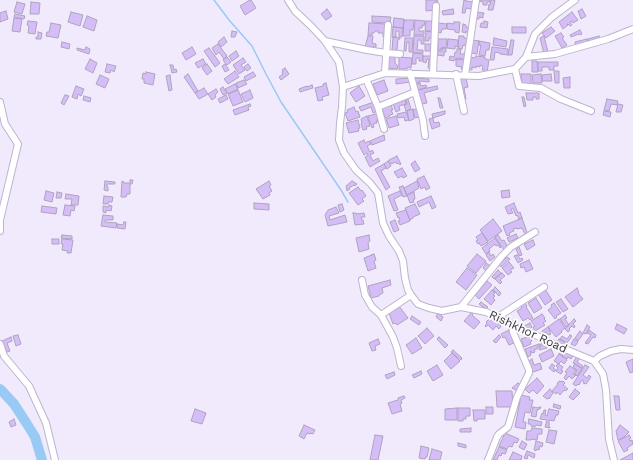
<!DOCTYPE html>
<style>
body{margin:0}
canvas{display:block;background:#f1eafd}
</style>
<canvas width="633" height="460"></canvas>
<script>
const ctx = document.querySelector('canvas').getContext('2d');
ctx.lineJoin = 'round';
function poly(rows) {
  const path = new Path2D();
  for (const r of rows) {
    path.moveTo(r[0], r[1]);
    for (let i = 2; i < r.length; i += 2) path.lineTo(r[i], r[i + 1]);
  }
  return path;
}
function stroke(path, color, width, dash) {
  ctx.strokeStyle = color;
  ctx.lineWidth = width;
  ctx.lineCap = dash ? 'butt' : 'round';
  ctx.setLineDash(dash || []);
  ctx.stroke(path);
}
function fill(path, color) {
  ctx.fillStyle = color;
  ctx.fill(path, 'evenodd');
}
function drawText(font, color, halo, rows, align = 'center') {
  ctx.font = font + ' "Work Sans",sans-serif';
  ctx.lineWidth = 3.5;
  ctx.setLineDash([]);
  ctx.textBaseline = 'middle';
  ctx.strokeStyle = halo;
  ctx.fillStyle = color;
  for (const [text, x, y, turn = 0] of rows) {
    ctx.save();
    ctx.translate(x, y);
    ctx.rotate((+turn || 0) * Math.PI / 180);
    ctx.textAlign = isNaN(turn) ? turn : align;
    if (halo) ctx.strokeText(text, 0, 0);
    ctx.fillText(text, 0, 0);
    ctx.restore();
  }
}
stroke(poly([
 [214,0,229,20,252,46,266,74,281,102,341,190,348,202]
]), '#99c9f5', 1.5);
stroke(poly([
 [0,389,14,404,27,424,35,437,42,460]
]), '#99c9f5', 10);
const building = poly([
 [250,0,251,0,256,8,245,15,240,6,250,0],
 [426,0,437,0,438,2,435,2,435,4,433,5,433,7,435,7,435,10,426,11,426,0],
 [464,0,466,0,466,1,473,2,474,6,472,6,471,9,466,8,465,13,462,13,464,0],
 [479,0,490,0,490,2,487,2,487,5,483,5,483,2,479,1,479,0],
 [491,0,495,0,493,10,488,10,489,4,490,5,491,0],
 [17,2,25,4,22,14,14,12,17,2],
 [31,2,40,3,39,14,30,14,31,2],
 [327,9,332,16,326,20,321,14,327,9],
 [453,9,454,14,443,15,442,11,453,9],
 [582,9,586,16,581,19,578,11,582,9],
 [6,11,8,19,0,22,0,13,6,11],
 [71,12,83,15,80,26,68,22,71,12],
 [476,12,484,13,484,14,483,14,483,18,479,17,479,19,476,19,476,12],
 [572,12,578,20,573,23,572,21,570,22,572,25,570,26,568,24,567,24,568,25,563,29,559,22,572,12],
 [15,14,25,16,24,19,14,17,15,14],
 [87,16,97,20,94,31,83,27,87,16],
 [372,16,391,17,390,22,388,21,388,23,372,22,372,16],
 [14,18,22,19,20,32,12,31,14,18],
 [394,18,404,19,403,28,393,27,394,18],
 [404,20,414,20,413,30,410,30,410,36,403,36,404,20],
 [415,20,425,21,424,26,422,25,422,28,419,28,419,31,424,31,424,35,414,35,415,20],
 [28,21,37,22,35,34,28,33,29,26,27,25,28,21],
 [426,21,432,21,432,25,434,25,434,31,425,31,426,21],
 [484,21,488,22,487,28,480,27,481,23,484,23,484,21],
 [454,22,460,22,459,33,455,32,455,30,447,29,447,23,454,24,454,22],
 [51,23,61,25,58,38,46,36,47,32,49,32,51,23],
 [369,23,386,24,385,38,383,37,383,33,378,33,378,31,375,31,374,33,372,33,372,35,368,35,369,23],
 [438,23,447,24,446,29,442,29,441,33,437,32,438,23],
 [463,24,466,25,466,27,470,28,469,35,467,35,468,32,466,31,466,33,462,32,463,24],
 [393,27,403,28,402,37,399,37,399,31,396,31,396,37,392,37,393,27],
 [512,27,526,27,526,33,512,33,512,27],
 [551,27,555,31,546,38,542,33,551,27],
 [580,30,582,34,580,35,579,34,571,37,570,35,580,30],
 [232,31,237,32,235,37,231,37,232,31],
 [426,31,432,32,432,38,429,38,429,41,425,41,426,31],
 [38,32,42,33,41,39,36,39,36,37,38,37,38,32],
 [561,33,564,37,562,38,567,45,562,48,555,36,561,33],
 [368,36,373,36,372,43,376,44,376,47,365,47,368,36],
 [414,36,424,36,424,44,421,44,421,40,418,40,417,50,423,50,423,53,413,53,414,36],
 [459,36,464,36,464,38,469,39,468,44,465,44,464,46,463,45,462,49,458,48,459,36],
 [544,36,548,52,544,54,540,38,544,36],
 [599,36,600,39,589,43,588,39,599,36],
 [224,37,227,42,221,47,218,42,224,37],
 [393,37,400,38,400,39,398,39,397,50,395,50,395,51,392,51,393,37],
 [405,38,413,38,412,52,409,52,409,42,407,42,406,51,404,51,405,38],
 [494,38,507,41,506,47,493,45,494,38],
 [438,39,447,39,446,48,441,48,441,50,438,50,438,39],
 [448,39,458,40,458,47,455,46,455,49,447,48,448,39],
 [587,39,588,43,576,47,575,42,587,39],
 [472,40,479,41,477,54,470,53,472,40],
 [511,40,514,40,512,55,508,55,511,40],
 [479,41,490,43,489,50,486,50,485,56,479,55,481,45,479,45,479,41],
 [62,42,70,44,69,49,61,47,62,42],
 [218,44,227,56,224,59,219,52,216,55,212,48,218,44],
 [425,44,431,44,431,51,425,51,425,44],
 [86,47,90,49,89,54,77,50,77,48,85,50,86,47],
 [192,47,196,54,186,60,182,53,192,47],
 [492,47,508,49,508,55,500,54,500,53,495,52,494,60,490,60,492,47],
 [209,48,220,63,215,67,204,51,209,48],
 [442,48,446,48,446,52,444,52,444,56,437,55,438,51,442,51,442,48],
 [457,49,461,49,460,54,464,54,465,52,466,52,465,59,458,58,458,59,455,59,454,61,449,60,450,56,454,57,455,52,457,52,457,49],
 [236,51,239,56,232,61,229,56,236,51],
 [413,53,423,54,422,61,419,61,419,58,416,58,416,64,412,64,413,53],
 [388,56,395,56,395,63,398,66,397,69,388,68,388,56],
 [423,56,432,56,431,69,428,68,429,59,427,59,426,63,423,62,423,56],
 [476,56,485,57,485,59,489,60,487,73,485,72,485,70,482,70,483,66,480,65,480,67,476,66,476,68,472,67,472,70,468,69,470,57,475,58,476,56],
 [227,57,231,62,227,65,223,60,227,57],
 [399,57,412,58,411,68,408,67,407,69,399,69,399,57],
 [243,58,246,62,241,65,245,70,239,74,233,65,243,58],
 [90,59,97,63,93,73,85,69,90,59],
 [203,59,206,64,198,68,195,63,203,59],
 [456,59,464,60,464,69,461,69,462,67,456,66,456,59],
 [532,61,537,61,538,72,532,72,532,61],
 [538,62,558,62,558,66,554,66,554,70,549,70,549,67,542,67,542,71,538,71,538,62],
 [107,64,116,66,114,72,111,70,110,73,105,72,107,64],
 [207,64,212,71,207,75,202,68,207,64],
 [225,64,229,70,225,72,222,66,225,64],
 [248,64,251,68,247,71,244,67,248,64],
 [170,65,173,65,174,70,176,69,177,72,172,73,170,65],
 [285,68,289,74,281,80,279,77,283,74,282,72,283,72,282,70,285,68],
 [235,71,239,77,228,84,224,79,235,71],
 [554,71,559,71,559,83,555,83,554,71],
 [146,72,155,74,153,85,144,83,144,79,142,79,143,73,146,74,146,72],
 [253,72,256,76,246,81,244,77,253,72],
 [188,74,198,91,195,93,184,77,188,74],
 [521,74,531,74,531,84,522,85,521,74],
 [541,74,542,83,533,83,532,75,541,74],
 [551,74,552,81,542,81,542,75,551,74],
 [100,75,109,79,105,88,96,84,100,75],
 [170,75,172,90,169,91,166,76,170,75],
 [570,77,570,88,564,88,563,78,570,77],
 [410,78,411,82,396,84,396,79,410,78],
 [415,78,429,79,429,82,419,81,419,83,416,83,415,78],
 [466,78,468,87,464,88,466,99,463,100,459,79,466,78],
 [244,80,247,84,238,88,236,83,244,80],
 [384,80,388,91,377,95,373,84,384,80],
 [326,83,329,95,322,97,323,100,318,101,315,88,323,86,323,84,326,83],
 [420,83,421,86,426,85,427,87,418,90,417,84,420,83],
 [235,84,238,89,228,94,225,89,235,84],
 [312,85,313,88,300,92,299,89,307,86,307,87,312,85],
 [76,86,84,89,81,96,78,94,77,99,72,97,76,86],
 [359,86,365,96,356,102,350,93,359,86],
 [437,86,438,89,424,93,427,103,422,104,418,90,437,86],
 [223,87,227,93,223,95,220,89,223,87],
 [204,88,208,94,199,99,195,93,204,88],
 [216,89,218,92,215,95,216,97,212,100,208,94,216,89],
 [238,90,243,102,233,106,228,94,238,90],
 [250,90,253,98,245,102,241,94,250,90],
 [526,93,539,93,539,99,536,99,536,97,533,97,533,100,527,100,526,93],
 [65,95,69,96,64,105,61,103,65,95],
 [226,95,228,99,220,103,218,99,226,95],
 [84,96,91,98,90,102,83,100,84,96],
 [522,97,524,97,526,106,524,107,522,97],
 [438,98,440,98,443,108,440,108,438,98],
 [406,99,408,99,411,109,406,111,404,105,407,104,406,99],
 [607,99,618,101,617,105,611,104,609,111,604,110,607,99],
 [405,100,406,104,399,106,400,110,396,112,393,104,405,100],
 [374,102,377,111,373,113,371,107,361,111,359,107,374,102],
 [250,104,251,106,248,107,249,110,235,115,233,110,250,104],
 [618,104,623,105,621,112,616,112,618,104],
 [391,105,393,110,391,110,393,114,390,115,390,116,385,118,382,108,391,105],
 [354,107,356,112,358,111,360,117,348,121,345,113,348,112,347,110,354,107],
 [419,108,420,113,418,113,419,117,415,118,413,110,419,108],
 [413,109,414,119,409,121,407,111,413,109],
 [445,111,445,114,433,118,432,114,445,111],
 [604,111,611,112,610,117,603,115,604,111],
 [406,112,409,120,405,121,404,117,398,118,397,114,406,112],
 [379,113,380,117,377,118,378,121,376,121,377,123,373,124,374,127,372,128,368,116,379,113],
 [367,116,370,126,366,127,367,129,363,130,361,124,362,123,361,119,367,116],
 [396,116,399,125,389,128,386,119,396,116],
 [433,118,434,123,439,122,440,126,432,129,429,119,433,118],
 [358,120,360,128,358,129,359,131,349,133,346,123,358,120],
 [384,135,385,140,372,145,370,141,384,135],
 [364,140,365,143,369,141,371,144,367,146,370,152,372,150,374,153,370,155,373,161,378,158,380,161,370,167,365,157,368,155,367,153,364,155,358,143,364,140],
 [397,156,401,164,400,165,398,163,397,164,396,162,391,164,389,160,397,156],
 [388,161,391,166,387,169,384,164,388,161],
 [415,161,420,169,415,172,411,164,415,161],
 [384,164,386,168,381,171,390,187,386,190,375,169,384,164],
 [402,168,407,176,403,178,402,176,398,178,394,172,402,168],
 [424,176,430,188,426,190,425,187,421,189,417,179,424,176],
 [130,180,133,180,132,184,130,184,130,194,127,194,126,197,121,197,122,181,124,182,124,183,130,183,130,180],
 [105,181,115,182,115,184,107,184,107,187,108,187,108,191,104,190,105,181],
 [269,181,271,185,269,186,272,191,269,193,270,195,263,199,256,189,269,181],
 [352,181,357,184,355,186,354,185,349,188,350,189,347,191,346,186,352,181],
 [417,181,419,188,407,195,404,188,417,181],
 [403,186,407,196,403,197,399,187,403,186],
 [358,187,361,191,362,190,366,196,362,199,364,201,358,205,349,193,358,187],
 [509,190,510,197,502,198,501,191,509,190],
 [46,191,54,193,52,202,44,200,46,191],
 [400,191,402,195,394,199,398,210,394,211,388,196,400,191],
 [57,192,62,193,61,198,56,198,57,192],
 [414,192,415,199,413,200,414,202,410,203,407,195,414,192],
 [66,194,79,196,78,205,71,205,72,199,65,199,66,194],
 [104,196,113,197,112,202,108,202,108,204,103,204,104,196],
 [431,196,436,207,432,209,429,202,419,207,417,202,431,196],
 [254,203,269,204,269,210,254,209,254,203],
 [514,203,518,213,520,212,522,218,519,219,517,215,516,216,513,208,511,209,513,213,508,214,505,207,514,203],
 [342,204,344,210,340,212,338,205,342,204],
 [415,204,420,214,413,217,413,218,410,220,405,208,415,204],
 [65,205,75,206,74,211,71,210,70,216,63,215,65,205],
 [109,205,112,206,111,211,106,210,106,213,103,212,103,206,109,207,109,205],
 [42,206,57,208,56,214,41,212,42,206],
 [336,207,339,213,329,216,330,220,345,215,347,222,328,226,325,215,328,210,336,207],
 [406,210,410,221,400,225,398,221,400,221,399,217,398,218,396,213,406,210],
 [353,213,356,213,356,214,364,213,365,217,361,217,362,220,363,220,364,224,355,225,353,213],
 [103,215,113,216,113,220,105,220,105,222,117,223,116,228,101,226,103,215],
 [522,218,528,235,526,236,522,228,517,229,517,228,513,229,514,231,509,233,510,235,507,236,503,226,522,218],
 [493,219,502,231,488,241,480,230,493,219],
 [395,220,399,230,394,232,390,222,395,220],
 [124,222,126,222,125,229,117,228,117,224,123,225,124,222],
 [482,233,488,242,481,246,479,243,478,244,476,241,478,240,476,237,482,233],
 [516,234,518,238,509,242,507,238,516,234],
 [62,235,72,236,72,239,61,238,62,235],
 [369,235,370,241,368,242,369,249,359,252,356,238,369,235],
 [498,235,502,241,504,240,508,247,504,250,495,237,498,235],
 [495,238,501,247,500,248,498,245,496,246,495,244,489,249,490,251,486,254,482,248,495,238],
 [52,239,59,239,59,244,52,244,52,239],
 [62,239,73,240,71,253,67,253,68,251,62,250,63,244,61,244,62,239],
 [533,240,535,245,527,250,524,244,533,240],
 [519,247,522,255,519,256,516,249,519,247],
 [489,252,491,256,493,254,495,257,490,261,486,255,489,252],
 [374,254,376,260,374,261,376,268,368,271,364,258,372,255,371,255,374,254],
 [477,254,486,261,476,273,467,266,477,254],
 [517,255,520,259,522,258,523,260,518,263,514,256,517,255],
 [507,257,510,259,501,267,499,265,507,257],
 [529,260,533,269,526,272,524,267,521,268,520,264,529,260],
 [509,262,514,268,510,270,512,272,508,275,502,268,509,262],
 [486,263,492,267,488,272,483,268,486,263],
 [467,268,477,275,466,290,456,282,467,268],
 [498,270,501,273,494,279,492,277,498,270],
 [502,273,505,276,500,280,502,282,500,284,495,279,502,273],
 [390,280,391,285,382,288,383,293,379,295,379,296,371,298,368,286,390,280],
 [487,281,492,285,479,299,475,295,487,281],
 [495,287,501,293,499,296,493,290,495,287],
 [577,288,579,292,578,293,583,299,573,307,565,297,577,288],
 [545,289,552,300,545,305,538,294,545,289],
 [492,290,495,293,493,295,495,296,493,298,495,300,491,305,484,299,492,290],
 [536,298,542,308,534,313,528,303,536,298],
 [561,299,568,309,563,312,556,302,561,299],
 [481,302,488,307,486,309,479,304,481,302],
 [525,303,527,306,526,307,533,318,530,320,528,318,523,321,517,311,522,308,521,305,525,303],
 [554,303,561,313,556,316,557,317,555,319,548,310,552,307,551,305,554,303],
 [399,306,408,318,397,325,395,323,393,324,389,313,399,306],
 [472,312,473,314,472,315,480,322,474,329,464,321,472,312],
 [438,313,443,317,441,321,436,317,438,313],
 [542,314,545,318,544,319,546,321,543,323,545,325,535,331,533,327,535,326,531,321,542,314],
 [565,315,567,318,565,319,569,325,566,327,560,319,565,315],
 [412,316,421,322,419,325,410,319,412,316],
 [491,317,501,326,499,329,496,326,493,330,488,325,486,327,485,326,487,323,486,322,491,317],
 [559,319,565,328,561,331,562,332,556,337,548,327,559,319],
 [574,319,576,321,573,324,575,326,574,328,572,326,569,329,570,330,568,332,565,329,574,319],
 [530,323,532,327,530,329,532,333,524,328,524,326,530,323],
 [617,324,627,329,624,334,615,329,617,324],
 [587,325,590,327,586,334,583,333,587,325],
 [548,327,551,334,548,335,546,332,543,334,542,331,548,327],
 [427,328,434,336,425,344,418,336,427,328],
 [509,330,514,339,512,340,514,343,509,345,505,337,503,338,501,334,509,330],
 [589,330,596,335,595,338,593,337,588,344,585,343,591,335,587,333,589,330],
 [580,331,583,334,578,341,575,338,580,331],
 [18,335,21,344,16,346,13,336,18,335],
 [499,335,501,337,496,343,493,341,499,335],
 [570,335,572,336,567,343,560,339,562,336,567,339,570,335],
 [530,336,532,341,530,342,531,344,524,347,521,339,530,336],
 [11,337,12,341,7,343,10,351,7,352,2,341,11,337],
 [439,337,448,345,445,348,437,339,439,337],
 [416,338,422,348,412,354,406,345,416,338],
 [378,339,380,344,375,346,376,350,372,351,369,343,378,339],
 [559,339,567,344,565,347,557,342,559,339],
 [574,339,578,342,575,346,571,344,574,339],
 [540,343,542,343,542,345,546,344,547,348,539,350,539,347,541,347,540,343],
 [539,344,540,346,538,346,537,349,534,350,535,352,532,353,531,351,530,351,531,355,528,357,525,349,539,344],
 [551,349,554,356,542,362,539,355,551,349],
 [563,349,573,356,571,359,568,357,567,359,559,353,563,349],
 [453,350,462,358,461,360,451,352,453,350],
 [452,353,460,361,451,369,444,361,452,353],
 [559,354,567,360,564,364,561,361,559,364,554,361,559,354],
 [577,356,580,358,577,362,583,366,582,368,573,363,577,356],
 [532,359,534,365,540,363,542,369,533,372,529,361,532,359],
 [633,359,633,372,630,373,626,362,633,359],
 [552,364,555,366,553,368,556,370,554,372,549,368,552,364],
 [558,364,563,367,561,370,563,371,561,374,556,371,558,368,556,366,558,364],
 [575,364,582,369,577,376,575,374,577,370,574,368,574,367,573,366,575,364],
 [437,365,443,375,433,381,427,371,437,365],
 [585,365,589,367,583,375,587,378,589,375,591,377,586,384,583,383,584,381,582,380,579,385,578,384,576,386,573,384,585,365],
 [570,366,576,370,573,374,576,375,572,379,569,376,566,380,564,378,567,373,565,372,570,366],
 [421,371,422,374,414,378,412,375,421,371],
 [394,372,395,375,387,379,385,375,394,372],
 [537,378,544,386,537,394,533,390,529,393,525,389,537,378],
 [560,381,561,382,563,381,565,383,563,385,568,389,565,391,564,390,560,395,557,392,556,394,552,391,558,384,557,383,560,381],
 [518,383,520,385,518,386,520,388,517,391,512,388,518,383],
 [550,389,553,393,549,399,549,398,547,399,543,396,550,389],
 [575,389,580,393,573,400,569,397,575,389],
 [496,391,512,391,513,407,497,407,496,391],
 [521,395,530,397,529,400,533,400,530,413,525,412,523,422,526,422,525,429,515,427,521,395],
 [404,396,405,398,401,400,402,403,400,404,402,411,392,414,388,403,398,400,398,398,404,396],
 [614,396,619,396,620,410,616,410,614,396],
 [554,404,561,406,560,409,553,407,554,404],
 [486,407,493,407,493,414,486,414,486,407],
 [533,407,539,408,539,407,541,407,540,409,539,409,538,410,537,410,536,417,531,416,533,407],
 [457,408,457,420,445,420,445,409,457,408],
 [458,408,470,408,470,416,466,416,466,419,463,419,463,421,458,421,458,408],
 [195,409,206,413,202,424,191,421,195,409],
 [549,409,559,411,558,415,556,415,554,421,549,420,549,424,550,424,548,426,550,427,550,428,545,427,547,420,540,419,542,413,543,414,544,410,546,410,545,415,547,416,549,409],
 [473,410,485,410,485,419,477,419,477,421,474,421,473,410],
 [14,419,16,425,11,427,9,422,14,419],
 [529,419,542,422,541,426,536,425,535,427,531,426,531,424,528,424,529,419],
 [304,425,315,430,313,434,310,433,310,434,307,433,304,439,299,436,304,425],
 [620,425,629,432,624,437,618,440,616,431,620,425],
 [471,428,471,432,460,432,460,429,471,428],
 [532,428,542,429,542,434,538,434,537,440,531,439,531,440,526,440,527,431,531,431,532,428],
 [549,430,557,431,554,444,546,442,549,430],
 [505,433,519,439,517,443,514,442,512,447,509,446,507,449,499,446,505,433],
 [375,435,383,436,378,460,370,460,375,435],
 [629,435,631,438,629,439,630,441,632,440,633,444,627,448,628,450,624,452,618,441,629,435],
 [522,441,527,444,524,450,519,447,522,441],
 [536,441,543,443,542,447,540,446,539,450,537,449,536,451,534,450,536,441],
 [458,443,466,445,466,448,458,446,458,443],
 [421,446,429,448,427,457,426,457,425,459,419,458,421,446],
 [499,447,507,450,505,454,502,453,501,456,499,455,497,460,493,460,499,447],
 [432,449,442,452,440,460,429,460,432,449],
 [527,451,535,454,534,458,528,455,527,459,524,458,527,451],
 [513,452,522,456,521,460,509,460,513,452],
 [633,453,633,460,620,460,633,453]
]);
fill(building, '#d5bef7');
stroke(building, '#aea3bf', 1);
const minor = poly([
 [288,0,295,11,311,26,325,41,339,62,343,87,342,107,340,123,339,140,344,153,356,170,370,183,378,193,383,223,389,236,399,251,403,261,405,278,408,290,411,295,418,304,429,308,442,311,461,307,486,312,565,349,594,361,603,374,606,390,609,439,614,460],
 [325,41,367,50,386,53,400,54],
 [526,57,555,54,608,39,633,29],
 [515,69,519,86,541,88,561,99,591,111],
 [385,73,388,25],
 [410,73,423,120,425,136],
 [433,74,436,6],
 [456,74,464,111],
 [465,75,476,0],
 [366,79,378,107,384,129],
 [343,87,385,73,479,76,515,69,526,57,535,34,552,17,575,0],
 [0,102,5,124,18,144,0,220,0,231],
 [378,107,415,92],
 [362,280,365,295,372,307,381,315,393,337,397,348,401,366],
 [461,307,502,256,511,247,535,232],
 [381,315,411,295],
 [498,317,544,287],
 [0,344,4,356,29,386,46,423,55,460],
 [594,361,600,356,611,351,621,349,633,350],
 [488,460,497,437,499,434,508,427,517,397,529,373,529,370,513,332,512,325]
]);
stroke(minor, '#beb3cf', 8);
stroke(minor, '#fff', 6);
drawText('12px', '#3c3743', '#fbfbfb', [
 ["Rishkhor Road",528,332,25]
]);
</script>
